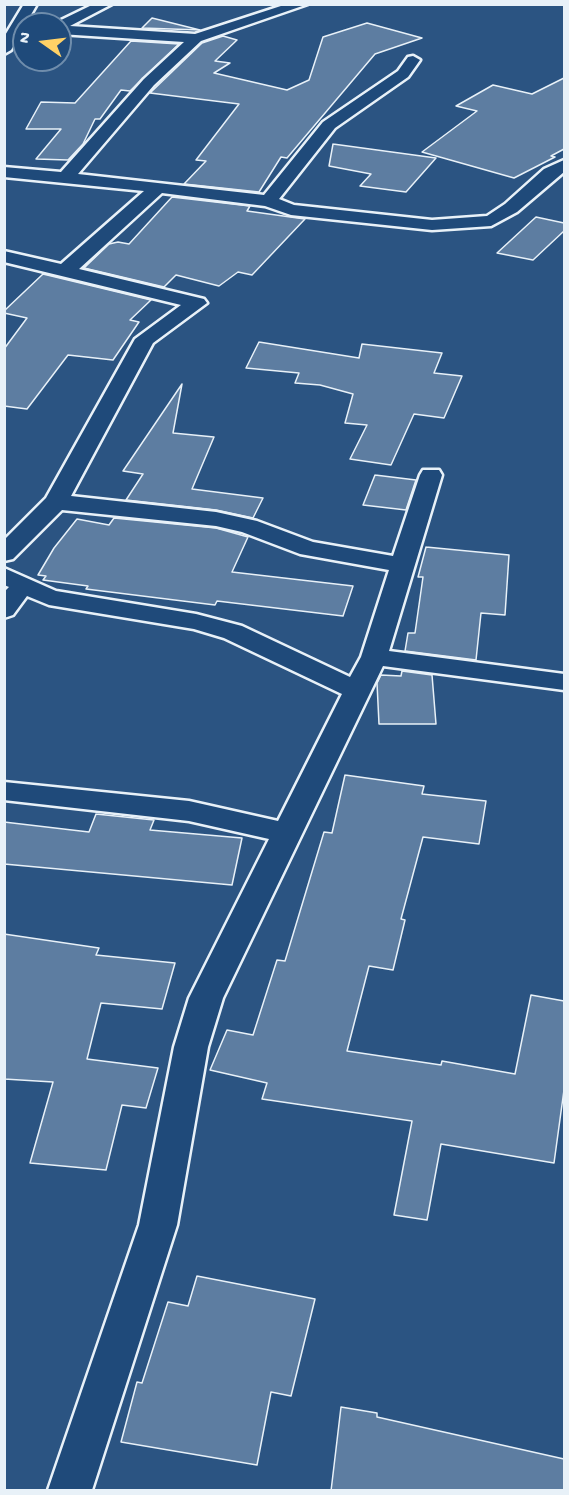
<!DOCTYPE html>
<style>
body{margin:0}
#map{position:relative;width:569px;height:1495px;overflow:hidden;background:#2b5482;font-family:"Gochi Hand",sans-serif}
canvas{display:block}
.frame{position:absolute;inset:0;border:6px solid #e8f1f8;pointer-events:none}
.north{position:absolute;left:12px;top:12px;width:60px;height:60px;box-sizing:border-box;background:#1f4a7a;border:2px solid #6f8dac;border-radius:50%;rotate:284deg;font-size:16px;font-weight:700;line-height:24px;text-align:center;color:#e8f1f8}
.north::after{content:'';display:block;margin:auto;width:21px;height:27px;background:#ffd166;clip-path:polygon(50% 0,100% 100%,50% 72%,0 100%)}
</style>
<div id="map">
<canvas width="569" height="1495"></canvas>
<div class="frame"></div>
<div class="north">N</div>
</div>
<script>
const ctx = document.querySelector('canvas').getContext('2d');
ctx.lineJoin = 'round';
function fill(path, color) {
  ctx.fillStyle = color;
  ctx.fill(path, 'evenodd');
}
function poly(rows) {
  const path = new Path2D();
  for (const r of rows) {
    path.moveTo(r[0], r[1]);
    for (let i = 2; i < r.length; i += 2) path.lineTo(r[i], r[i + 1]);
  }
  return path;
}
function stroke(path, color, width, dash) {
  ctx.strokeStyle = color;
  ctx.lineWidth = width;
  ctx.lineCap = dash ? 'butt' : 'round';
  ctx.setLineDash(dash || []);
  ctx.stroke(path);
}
const building = poly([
 [152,18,200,30,142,28,152,18],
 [367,23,422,38,375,54,287,158,281,157,259,192,184,184,206,161,196,160,239,104,150,93,202,43,223,36,237,40,215,61,230,63,214,73,287,90,309,80,323,37,367,23],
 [131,41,179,44,130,91,121,90,100,119,95,119,83,144,68,160,36,159,61,129,26,129,41,102,75,103,131,41],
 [564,78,564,149,551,156,555,157,514,178,422,152,477,111,456,106,493,85,532,94,564,78],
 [333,144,436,158,406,192,360,186,371,174,329,166,333,144],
 [172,197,250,206,247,211,305,219,252,275,238,272,219,286,176,275,164,287,84,268,109,244,118,242,129,244,172,197],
 [536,217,564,223,564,231,533,260,497,253,536,217],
 [43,274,151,300,130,320,139,322,113,360,68,355,27,409,4,406,4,349,27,318,4,313,4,311,43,274],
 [259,342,359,358,362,344,442,353,434,373,462,376,444,418,414,414,391,465,350,459,367,425,345,423,353,394,320,385,295,383,299,373,246,368,259,342],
 [182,384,173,433,214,437,192,489,263,498,253,518,216,510,126,500,143,474,123,471,182,384],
 [375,475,416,480,406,510,363,505,375,475],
 [114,518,216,528,248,537,232,572,353,586,343,616,217,601,215,605,86,589,88,586,43,580,46,576,38,575,54,548,77,519,109,525,114,518],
 [426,547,509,555,505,615,481,613,476,660,405,651,408,633,415,633,423,577,418,577,426,547],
 [402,671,432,675,436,724,379,724,377,683,381,675,401,676,402,671],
 [345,775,424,786,422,794,486,801,479,844,423,837,401,919,405,920,393,970,369,966,347,1051,441,1065,442,1061,515,1074,531,995,564,1001,564,1090,554,1163,441,1144,427,1220,394,1215,412,1121,262,1099,267,1083,210,1070,227,1030,253,1035,277,960,285,961,324,832,332,833,345,775],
 [96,814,154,820,150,830,242,838,232,885,4,864,4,822,89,832,96,814],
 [4,934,99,948,96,955,175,963,162,1009,101,1003,87,1059,158,1068,146,1108,122,1105,106,1170,30,1163,53,1082,4,1079,4,934],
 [197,1276,315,1299,291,1396,271,1392,257,1465,121,1442,137,1382,142,1383,168,1302,188,1306,197,1276],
 [341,1407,377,1413,377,1417,564,1459,564,1491,331,1491,341,1407]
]);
fill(building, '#5d7da1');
stroke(building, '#e8f1f8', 1.5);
const minor = poly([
 [24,4,37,4,11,50,4,54,4,37,24,4],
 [94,4,112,4,70,26,195,34,287,4,308,4,201,41,154,85,78,174,264,195,323,122,398,71,408,57,413,56,420,60,408,77,335,128,279,199,294,205,432,220,487,216,505,204,544,169,564,160,564,172,517,212,491,226,432,230,291,215,265,206,162,193,79,269,204,299,207,303,153,343,71,496,216,512,257,521,313,542,393,556,420,475,423,470,439,470,442,475,389,651,564,674,564,690,383,666,223,998,208,1047,177,1225,92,1490,48,1490,139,1225,174,1047,189,998,269,839,189,821,4,800,4,782,189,801,278,821,342,694,224,638,194,629,49,605,27,596,13,615,4,618,4,592,9,587,4,585,4,568,56,591,196,614,242,626,350,677,361,657,389,570,300,554,242,532,216,526,62,510,13,559,4,561,4,540,46,498,135,339,181,305,4,262,4,251,61,264,144,191,4,177,4,167,61,172,144,79,184,42,60,34,60,24,55,23,94,4]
]);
stroke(minor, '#e8f1f8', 5);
fill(minor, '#1f4a7a');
</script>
